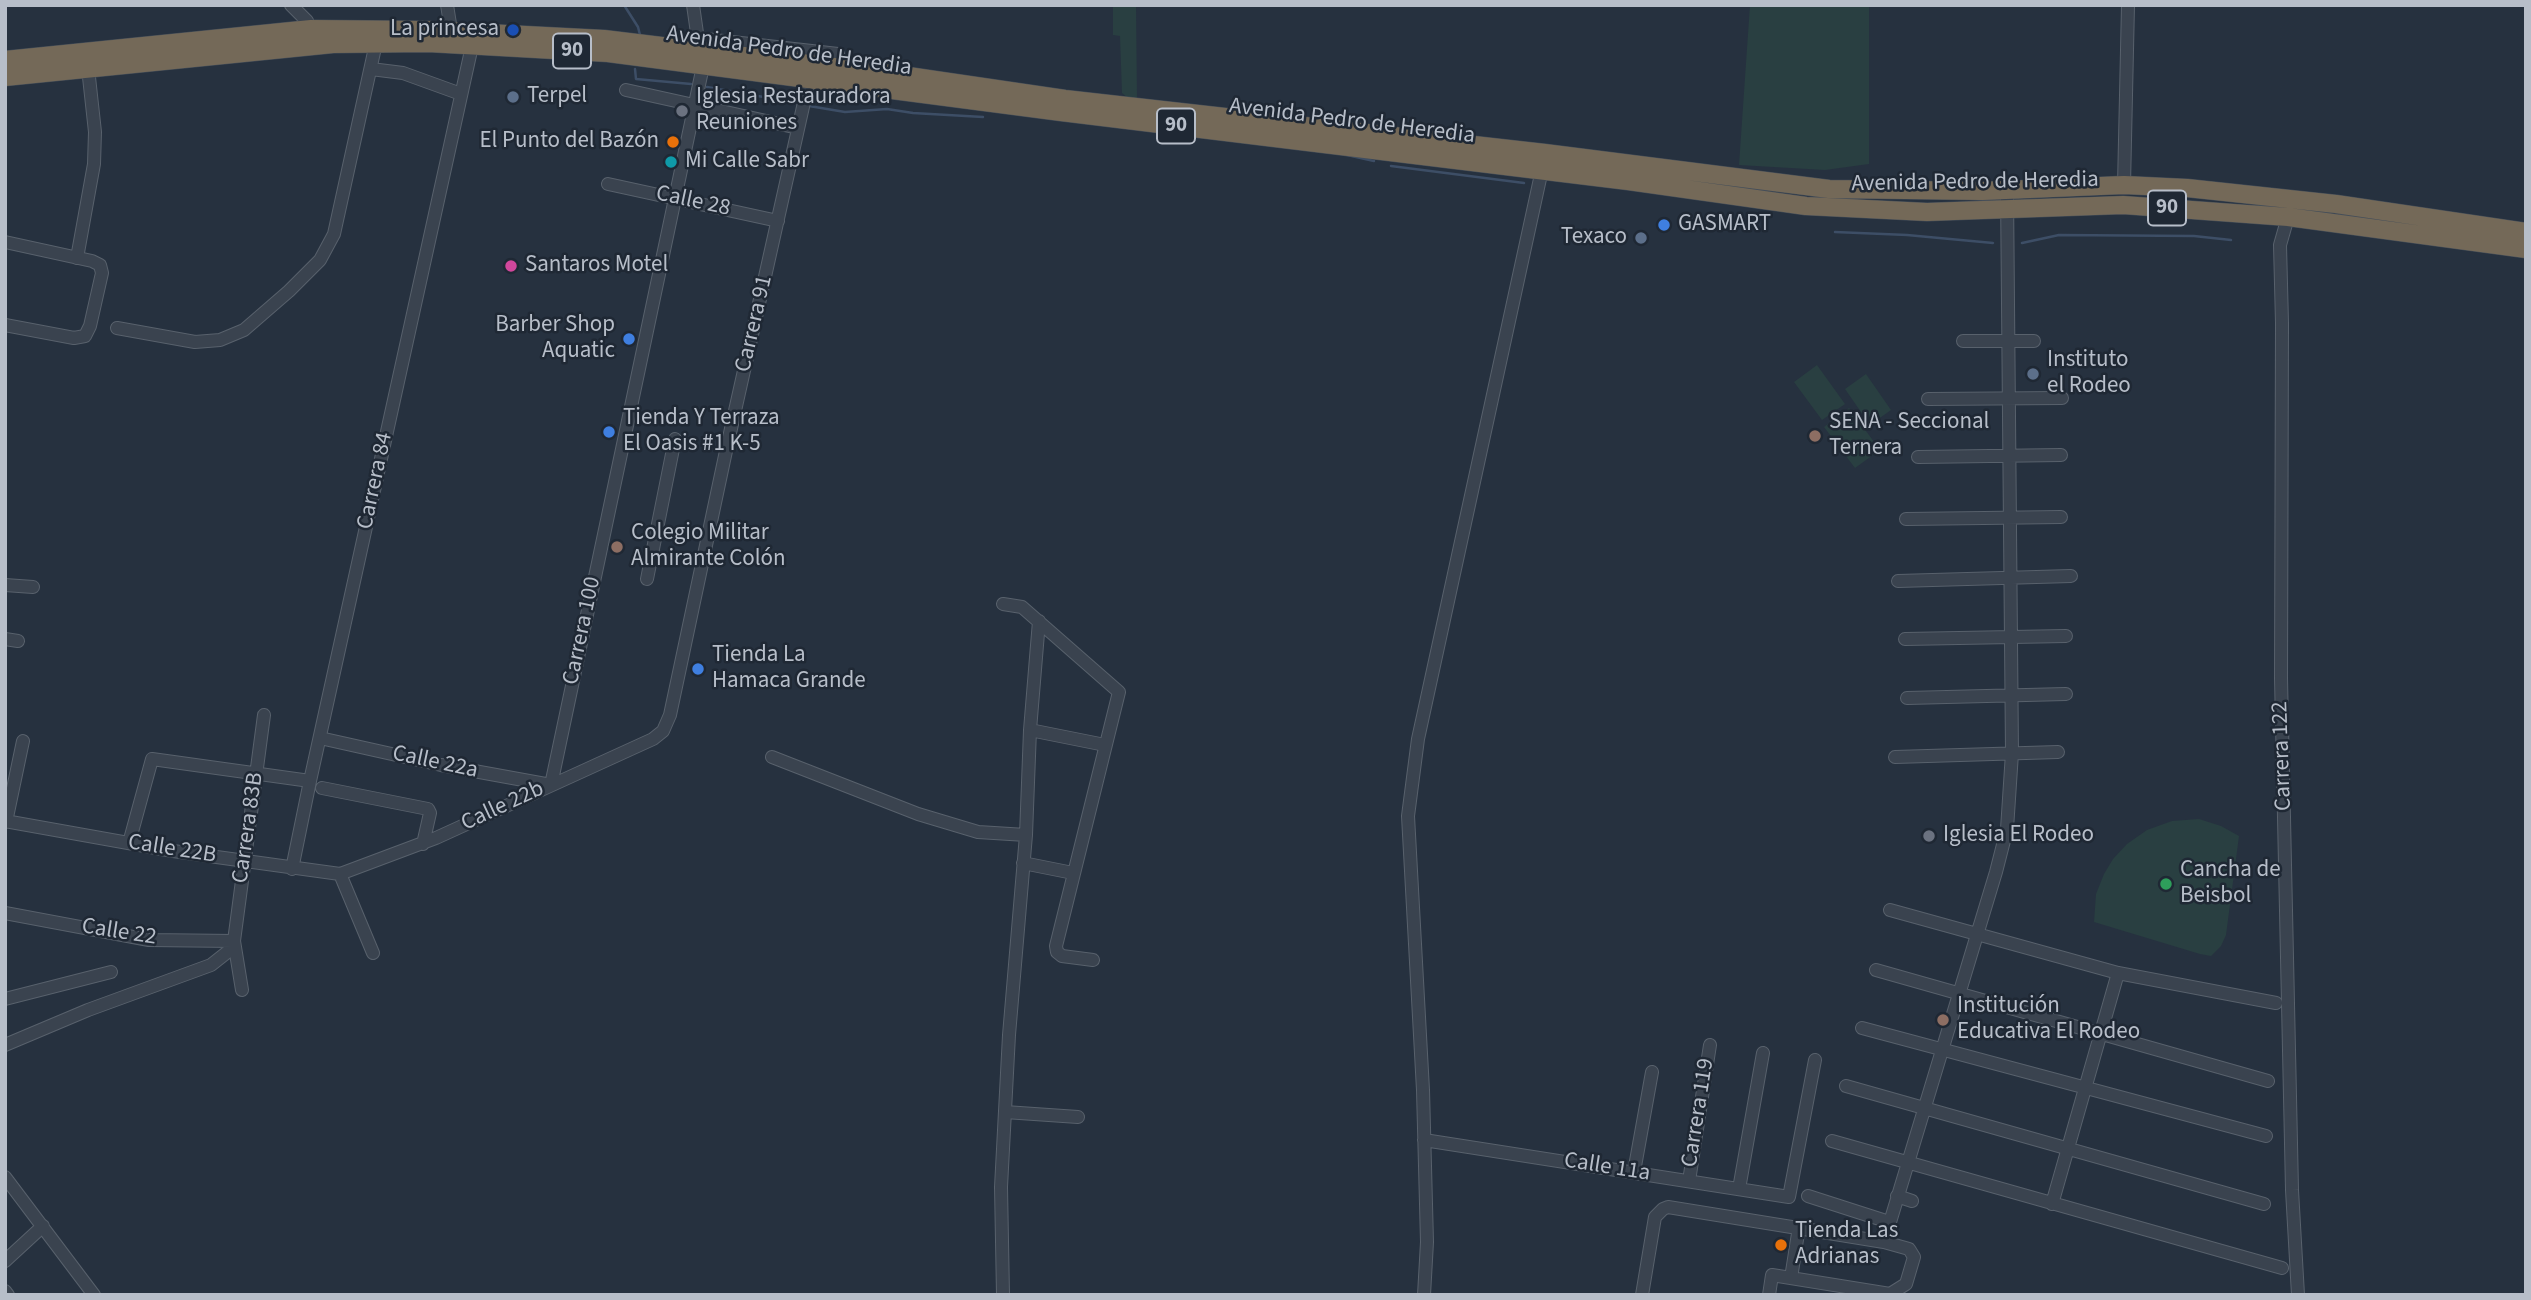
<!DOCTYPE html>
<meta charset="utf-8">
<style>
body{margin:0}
#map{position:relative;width:2531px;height:1300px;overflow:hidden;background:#26313f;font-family:"Source Sans 3",sans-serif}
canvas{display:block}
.frame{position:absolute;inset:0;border:7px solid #b7bec9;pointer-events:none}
</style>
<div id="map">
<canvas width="2531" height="1300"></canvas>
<div class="frame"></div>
</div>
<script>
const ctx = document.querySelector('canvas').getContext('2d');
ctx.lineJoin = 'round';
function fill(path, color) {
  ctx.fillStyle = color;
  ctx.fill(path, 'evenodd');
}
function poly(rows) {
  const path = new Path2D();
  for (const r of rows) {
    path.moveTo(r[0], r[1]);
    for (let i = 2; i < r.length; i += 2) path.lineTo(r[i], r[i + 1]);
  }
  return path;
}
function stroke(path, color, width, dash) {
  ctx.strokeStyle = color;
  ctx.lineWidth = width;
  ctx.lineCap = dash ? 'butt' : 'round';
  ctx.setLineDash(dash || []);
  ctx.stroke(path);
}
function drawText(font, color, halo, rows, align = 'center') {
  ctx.font = font + ' "Source Sans 3",sans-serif';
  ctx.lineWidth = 5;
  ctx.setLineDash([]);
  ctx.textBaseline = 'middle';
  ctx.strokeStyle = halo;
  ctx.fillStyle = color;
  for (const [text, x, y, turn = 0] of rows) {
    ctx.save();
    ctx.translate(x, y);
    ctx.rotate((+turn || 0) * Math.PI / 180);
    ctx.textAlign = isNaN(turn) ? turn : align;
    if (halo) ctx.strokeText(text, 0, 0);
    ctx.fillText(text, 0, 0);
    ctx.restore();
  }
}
fill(poly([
 [1113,5,1136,5,1137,99,1128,98,1122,93,1120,36,1113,35],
 [1750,5,1869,5,1869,164,1825,170,1739,165],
 [1817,365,1845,404,1822,420,1794,382],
 [1866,374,1891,410,1870,425,1845,389],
 [1849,408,1880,450,1855,468,1824,427],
 [2199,819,2221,826,2239,836,2226,935,2221,946,2211,956,2200,954,2094,922,2096,894,2104,874,2113,859,2127,844,2147,830,2172,821]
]), '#293f41');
stroke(poly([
 [624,5,638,27,640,35],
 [635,69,636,79,691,84],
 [707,87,792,102],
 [809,106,845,112,887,109,913,113,983,117],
 [1347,155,1374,161],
 [1391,166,1524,183],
 [1835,232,1907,235,1993,243],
 [2022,243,2059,235,2194,236,2231,240]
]), '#3d4e66', 2.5);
const minor = poly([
 [291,5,307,21,312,34],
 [447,5,451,30],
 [693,5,699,47],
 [697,38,838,54],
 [371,69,403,73,461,94],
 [626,90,798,128],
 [608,184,778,221],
 [2124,185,2128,5],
 [2290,199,2288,217,2280,245,2282,323,2281,678,2292,1190,2298,1295],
 [5,242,92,261,100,265,102,273,90,326,85,336,74,338,5,325],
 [77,258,94,164,95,132,88,68],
 [117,328,195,342,220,340,244,330,289,291,320,260,334,234,376,43],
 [1963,341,2034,341],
 [1928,399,2062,398],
 [1918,457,2061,455],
 [1906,519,2061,517],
 [647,579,675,439],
 [1898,581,2071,576],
 [5,585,33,587],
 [1003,604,1022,607,1119,692,1056,946,1057,952,1062,956,1093,960],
 [5,639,18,641],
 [1905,639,2066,636],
 [1907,698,2066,694],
 [1030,730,1105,745],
 [320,738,441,765,551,785,703,66],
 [772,757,918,814,978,832,1026,835],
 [1895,757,2058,752],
 [322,788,428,809,430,813,423,844],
 [5,821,173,851,340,874,436,838,653,739,663,731,670,715,726,451,809,80],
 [6,822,23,741],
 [129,843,152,759,310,781],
 [1023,863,1073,873],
 [292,869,310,781,472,46],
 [340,874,373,953],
 [1890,910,2118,973,2276,1003],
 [5,913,149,940,234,941],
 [234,941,242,990],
 [1876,970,2268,1081],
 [5,999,111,972],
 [1862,1028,2266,1136],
 [5,1045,88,1010,211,965,230,950,234,941,264,715],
 [1846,1086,2264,1204],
 [1005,1112,1078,1117],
 [1424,1140,1789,1197,1815,1060],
 [1832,1141,2282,1268],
 [1634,1172,1652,1072],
 [5,1177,94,1295],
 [1689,1181,1710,1045],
 [1739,1189,1763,1053],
 [1808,1196,1889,1222],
 [1897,1196,1912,1201],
 [2052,1204,2118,973],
 [1884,1242,1996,872,2007,829,2012,753,2007,191],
 [5,1261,43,1226],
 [1791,1278,1799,1227],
 [5,1291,8,1295],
 [1003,1295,1001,1187,1009,1035,1026,835,1030,730,1039,621],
 [1424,1295,1427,1242,1423,1090,1408,816,1418,739,1543,165],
 [1642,1295,1655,1217,1663,1209,1668,1207,1884,1242,1909,1249,1914,1257,1906,1284,1890,1294,1772,1275,1769,1295]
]);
const highway = poly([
 [5,60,311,29,428,30,604,39,908,76,1065,99,1545,153,1829,189,1982,191,2124,185,2187,188,2336,204,2526,232],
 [5,77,333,44,428,43,608,53,1061,112,1628,181,1806,206,1927,212,2123,205,2288,217,2526,249]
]);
stroke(minor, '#58616c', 14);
stroke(highway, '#454e59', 19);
stroke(minor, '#3a434f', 12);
stroke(highway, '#746958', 18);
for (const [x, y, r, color] of [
 [513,30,7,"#1a4fb4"],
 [513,97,7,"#5c6f8a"],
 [682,111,7,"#6b7280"],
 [673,142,7,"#e8710a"],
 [671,162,7,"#0f9aa8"],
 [1664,225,7,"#3f7fe0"],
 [1641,238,7,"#5c6f8a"],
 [511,266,7,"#d1479c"],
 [629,339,7,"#3f7fe0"],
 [2033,374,7,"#5c6f8a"],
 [609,432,7,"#3f7fe0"],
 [1815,436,7,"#8d6e63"],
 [617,547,7,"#8d6e63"],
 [698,669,7,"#3f7fe0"],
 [1929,836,7,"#6b7280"],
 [2166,884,7,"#2e9e5b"],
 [1943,1020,7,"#8d6e63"],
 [1781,1245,7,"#e8710a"]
]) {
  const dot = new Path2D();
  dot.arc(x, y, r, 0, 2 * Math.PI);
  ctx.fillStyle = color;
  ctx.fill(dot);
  stroke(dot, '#1f2834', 2.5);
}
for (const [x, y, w] of [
 [572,51,38],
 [1176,126,38],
 [2167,208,38]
]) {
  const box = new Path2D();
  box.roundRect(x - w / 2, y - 17.5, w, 35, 5);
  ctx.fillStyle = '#1f2834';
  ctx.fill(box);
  stroke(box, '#b7bec9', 2);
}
drawText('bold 21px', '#b7bec9', null, [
 ["90",572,51],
 ["90",1176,126],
 ["90",2167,208]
]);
drawText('23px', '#b7bec9', '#1f2834', [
 ["La princesa",499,30,"right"],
 ["Terpel",527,97],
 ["Iglesia Restauradora",696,98],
 ["Reuniones",696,124],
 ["El Punto del Bazón",659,142,"right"],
 ["Mi Calle Sabr",685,162],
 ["GASMART",1678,225],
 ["Texaco",1627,238,"right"],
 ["Santaros Motel",525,266],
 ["Barber Shop",615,326,"right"],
 ["Aquatic",615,352,"right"],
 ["Instituto",2047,361],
 ["el Rodeo",2047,387],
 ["Tienda Y Terraza",623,419],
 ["El Oasis #1 K-5",623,445],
 ["SENA - Seccional",1829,423],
 ["Ternera",1829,449],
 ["Colegio Militar",631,534],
 ["Almirante Colón",631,560],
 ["Tienda La",712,656],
 ["Hamaca Grande",712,682],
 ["Iglesia El Rodeo",1943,836],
 ["Cancha de",2180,871],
 ["Beisbol",2180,897],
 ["Institución",1957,1007],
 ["Educativa El Rodeo",1957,1033],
 ["Tienda Las",1795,1232],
 ["Adrianas",1795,1258]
], 'left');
drawText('23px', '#b7bec9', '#1f2834', [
 ["Avenida Pedro de Heredia",789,52,8],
 ["Avenida Pedro de Heredia",1352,122,7],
 ["Avenida Pedro de Heredia",1975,183,-1],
 ["Calle 28",693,202,12],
 ["Carrera 91",755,324,-77],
 ["Carrera 84",376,481,-78],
 ["Carrera 100",583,631,-78],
 ["Carrera 122",2283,756,-92],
 ["Calle 22a",435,763,12],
 ["Calle 22b",503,807,-25],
 ["Carrera 83B",249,828,-82],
 ["Calle 22B",172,850,9],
 ["Calle 22",119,933,9],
 ["Carrera 119",1699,1113,-81],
 ["Calle 11a",1607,1168,9]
]);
</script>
